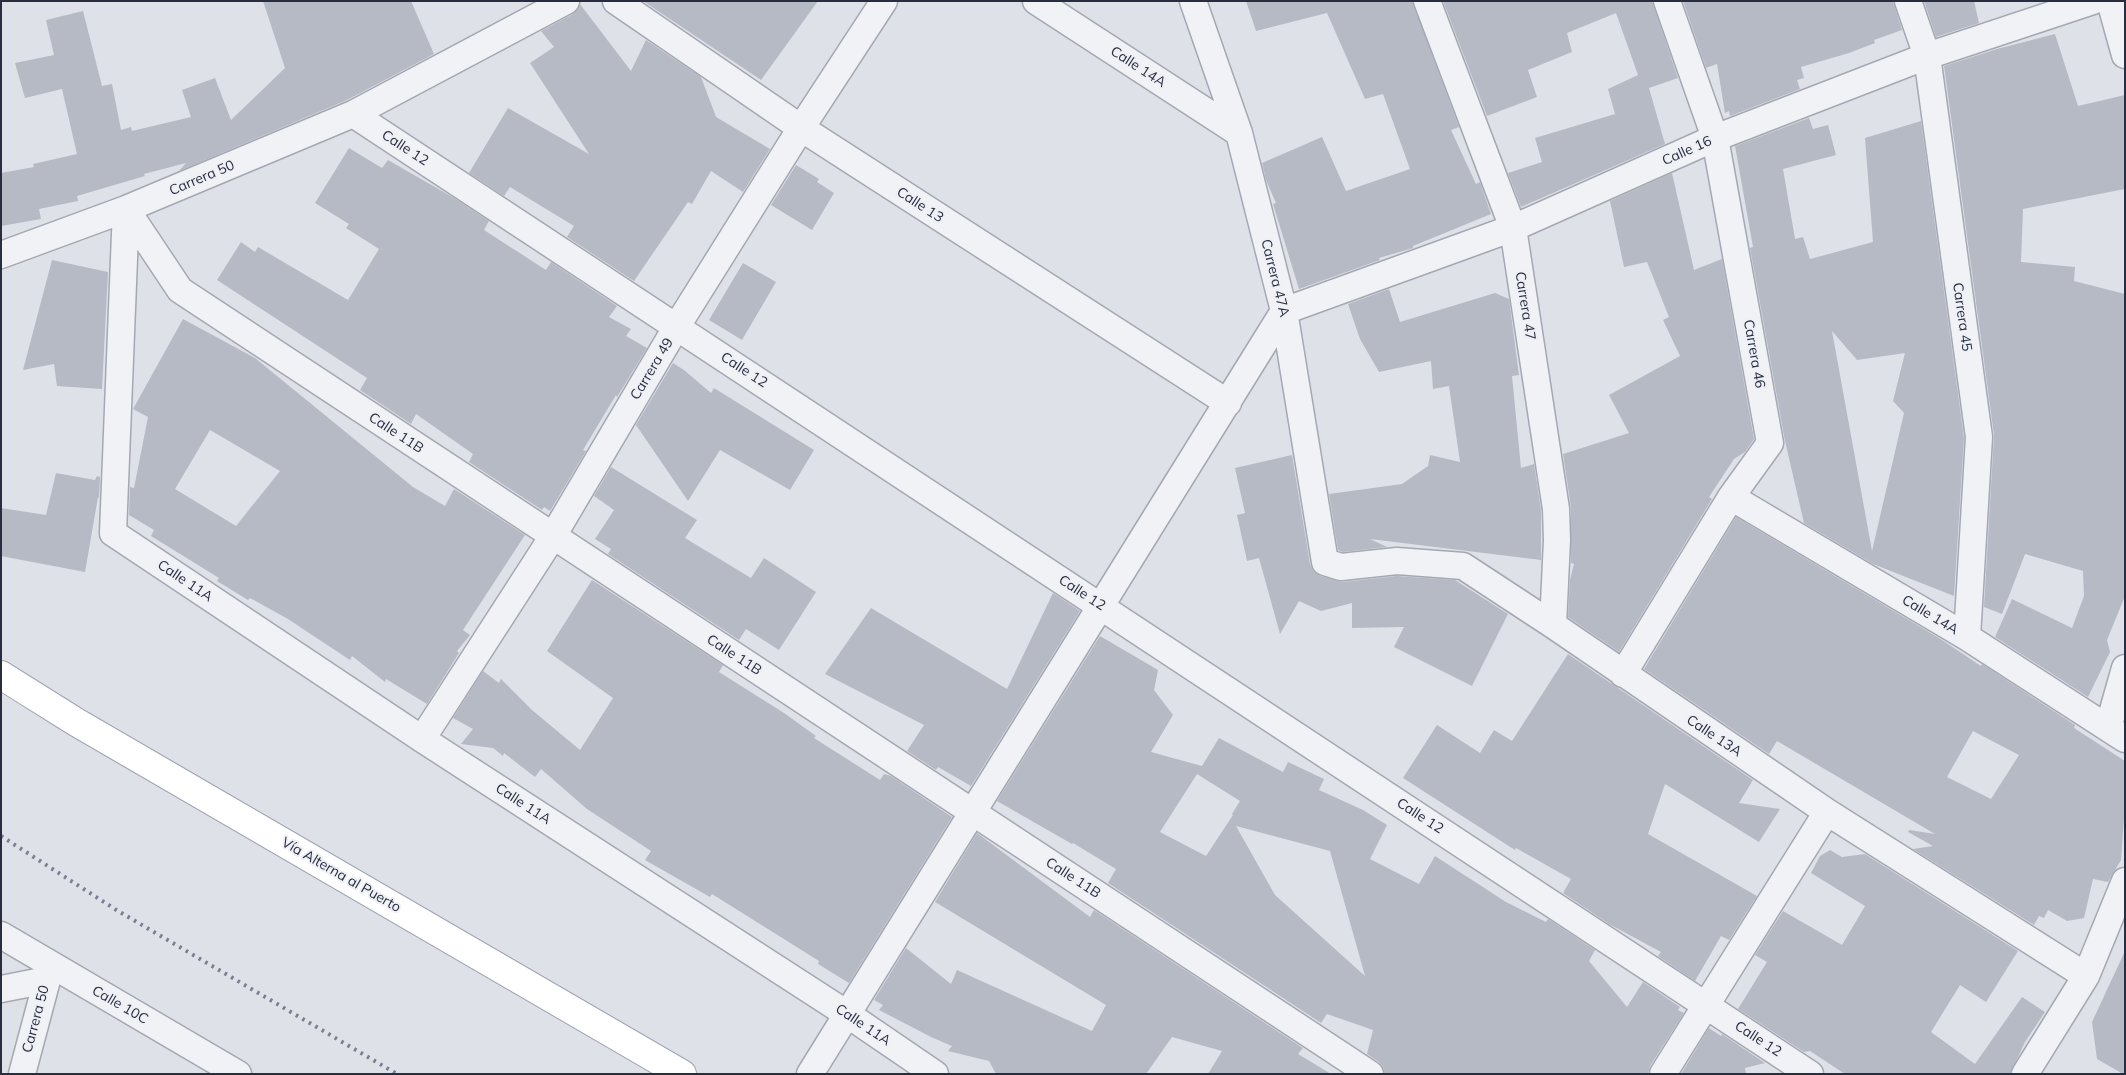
<!DOCTYPE html>
<meta charset="utf-8">
<style>
body{margin:0}
#map{position:relative;width:2126px;height:1075px;overflow:hidden;background:#dfe1e8;font-family:Mulish,sans-serif}
canvas{display:block}
.frame{position:absolute;inset:0;border:2px solid #282e3f;pointer-events:none}
</style>
<div id="map">
<canvas width="2126" height="1075"></canvas>
<div class="frame"></div>
</div>
<script>
const ctx = document.querySelector('canvas').getContext('2d');
ctx.lineJoin = 'round';
function fill(path, color) {
  ctx.fillStyle = color;
  ctx.fill(path, 'evenodd');
}
function poly(rows) {
  const path = new Path2D();
  for (const r of rows) {
    path.moveTo(r[0], r[1]);
    for (let i = 2; i < r.length; i += 2) path.lineTo(r[i], r[i + 1]);
  }
  return path;
}
function stroke(path, color, width, dash) {
  ctx.strokeStyle = color;
  ctx.lineWidth = width;
  ctx.lineCap = dash ? 'butt' : 'round';
  ctx.setLineDash(dash || []);
  ctx.stroke(path);
}
function drawText(font, color, halo, rows, align = 'center') {
  ctx.font = font + ' Mulish,sans-serif';
  ctx.lineWidth = 4;
  ctx.setLineDash([]);
  ctx.textBaseline = 'middle';
  ctx.strokeStyle = halo;
  ctx.fillStyle = color;
  for (const [text, x, y, turn = 0] of rows) {
    ctx.save();
    ctx.translate(x, y);
    ctx.rotate((+turn || 0) * Math.PI / 180);
    ctx.textAlign = isNaN(turn) ? turn : align;
    if (halo) ctx.strokeText(text, 0, 0);
    ctx.fillText(text, 0, 0);
    ctx.restore();
  }
}
fill(poly([
 [263,1,411,1,434,54,347,100,179,171,186,163,144,174,145,176,77,196,78,201,39,209,41,219,1,226,1,173,34,167,33,164,77,154,62,89,25,98,15,63,54,55,46,20,83,11,102,86,112,84,121,130,131,127,132,131,191,117,182,90,215,78,231,120,285,68],
 [643,1,818,1,761,80],
 [1246,1,1412,1,1459,127,1451,130,1476,184,1480,182,1491,214,1413,246,1413,248,1379,258,1380,260,1299,289,1273,204,1276,203,1266,180,1262,163,1322,137,1346,191,1410,169,1383,94,1365,99,1327,13,1256,31],
 [1443,1,1652,1,1678,78,1649,88,1665,144,1521,207,1508,173,1542,162,1535,138,1615,114,1608,89,1638,75,1616,13,1567,33,1572,52,1528,70,1537,97,1487,116],
 [1683,1,1893,1,1902,30,1874,40,1875,43,1849,53,1801,67,1804,78,1797,80,1800,89,1730,116,1729,111,1725,113,1717,64,1706,68],
 [1924,1,1974,1,1979,23,1936,37],
 [580,4,631,71,646,40,701,77,716,117,770,149,743,192,711,171,692,204,688,202,634,281,567,237,574,226,510,187,504,196,469,173,508,108,589,154,530,63,554,47,541,31,573,14,578,9],
 [2055,34,2078,106,2125,95,2125,189,2023,209,2021,262,2075,267,2074,281,2125,294,2125,596,2107,640,2110,652,2088,697,1995,637,2012,599,2072,628,2084,596,2083,571,2025,554,2002,614,1984,607,1994,435,1944,66,1997,49],
 [1809,118,1813,129,1828,125,1836,155,1783,169,1795,239,1803,237,1810,259,1873,242,1865,138,1921,121,1964,438,1954,596,1873,564,1804,523,1785,441,1750,248,1753,247,1735,146],
 [1832,331,1857,360,1905,353,1893,401,1904,413,1872,551],
 [349,148,382,168,388,160,454,198,489,221,484,230,546,270,551,262,617,306,609,317,631,329,626,336,647,348,617,397,616,395,583,450,586,451,550,511,544,507,542,510,469,462,473,454,416,414,411,424,360,390,367,378,217,280,241,242,255,252,258,247,348,300,379,249,346,228,349,224,315,203],
 [796,165,819,179,817,182,834,193,812,230,771,205],
 [1672,173,1694,270,1722,259,1754,439,1745,452,1734,459,1709,497,1712,499,1619,652,1568,617,1570,580,1574,564,1571,563,1571,508,1563,454,1629,433,1609,395,1680,356,1663,320,1669,317,1647,262,1624,267,1610,201],
 [52,260,108,272,102,389,57,386,54,364,23,370],
 [743,263,776,282,742,340,709,320],
 [1389,289,1400,322,1495,293,1509,299,1519,375,1512,376,1521,468,1534,464,1541,510,1541,560,1370,539,1387,547,1342,552,1338,550,1329,494,1402,484,1428,466,1430,455,1460,462,1449,386,1433,389,1431,361,1379,372,1360,339,1348,304],
 [183,319,255,358,413,487,445,506,454,489,525,535,463,630,470,635,457,651,459,653,427,704,386,679,385,682,352,656,350,660,288,619,250,598,248,600,217,581,219,578,151,536,154,530,129,515,130,487,134,488,148,417,133,409],
 [210,430,280,471,236,526,175,489],
 [673,363,684,370,711,393,714,388,814,450,790,490,720,450,688,501,636,425],
 [1292,455,1310,564,1314,572,1321,576,1342,582,1397,576,1455,580,1508,614,1472,686,1394,647,1404,627,1352,628,1352,603,1321,611,1299,601,1280,634,1259,558,1247,561,1237,515,1245,513,1235,468],
 [611,467,697,520,685,538,751,578,764,558,816,592,779,650,746,629,739,640,608,554,611,549,595,539,614,510,594,496],
 [56,473,95,480,97,476,100,477,99,498,98,497,85,572,1,556,1,508,46,515],
 [1736,517,1939,638,1981,666,1982,664,2075,725,2074,728,2125,761,2125,804,2121,860,2108,882,2093,879,2084,918,2067,921,2048,910,2044,918,2039,916,2034,925,1913,849,1933,846,1908,832,1909,830,1935,834,1777,741,1769,754,1644,669],
 [1973,731,2019,755,1991,799,1947,777],
 [592,580,723,665,719,672,784,713,816,736,814,738,880,780,884,774,891,776,952,817,849,983,818,964,819,961,712,894,710,897,645,860,651,851,587,809,541,769,535,777,504,753,503,756,493,748,461,744,473,729,453,718,483,671,499,683,501,679,532,710,580,750,613,698,547,651],
 [1053,593,1080,611,971,786,938,767,936,770,907,751,924,725,825,674,871,608,1007,689],
 [1100,636,1158,670,1154,690,1173,715,1151,752,1202,766,1219,738,1283,772,1288,762,1324,779,1319,790,1363,810,1387,825,1370,859,1419,884,1435,856,1506,902,1546,922,1548,919,1595,950,1589,961,1627,1007,1643,982,1680,1007,1678,1010,1684,1013,1650,1066,1648,1074,1385,1074,1383,1067,1379,1062,1367,1054,1373,1030,1327,1014,1321,1023,1108,883,1116,869,1073,843,1072,844,997,801],
 [1197,774,1240,801,1232,814,1233,815,1206,856,1160,832],
 [1236,826,1330,851,1365,976,1275,895],
 [1568,654,1753,780,1739,803,1780,809,1759,842,1665,784,1648,834,1757,896,1729,940,1721,936,1695,981,1658,956,1661,952,1609,924,1563,893,1571,879,1516,848,1515,850,1403,778,1437,725,1480,753,1494,730,1512,741],
 [977,833,1090,917,1094,910,1303,1048,1298,1054,1331,1074,1208,1074,1222,1051,1172,1037,1146,1074,996,1074,989,1061,948,1051,952,1046,931,1037,879,1010,883,1005,874,1000,906,948,951,984,957,970,1092,1031,1106,1005,935,902],
 [1830,850,1842,857,1865,854,2018,951,1986,1002,1960,985,1931,1032,1975,1064,2022,997,2045,1012,2025,1042,2010,1074,1845,1074,1810,1051,1804,1052,1738,1009,1767,962,1755,955,1783,911,1842,945,1865,906,1811,873,1820,856],
 [2125,951,2125,1074,2123,1074,2097,1059,2092,1022],
 [1709,1028,1721,1036,1722,1034,1765,1063,1745,1068,1746,1074,1681,1074]
]), '#b6bac5');
const street = poly([
 [616,1,801,128,1228,403],
 [1036,1,1239,133],
 [1193,1,1239,133,1284,311,1325,562,1341,567,1397,561,1463,566,1553,625,1827,812,2086,976],
 [1427,1,1513,228,1556,509,1557,540,1553,625],
 [1908,1,1927,56,1979,437,1967,637],
 [2110,1,2125,55],
 [353,114,1810,1074],
 [126,209,180,290,1370,1074],
 [126,209,113,533,422,739,847,1014,935,1074],
 [1,255,126,209,353,114,566,1],
 [1731,497,1967,637,2125,739],
 [1623,674,1731,497,1770,443,1715,138,1667,1],
 [2108,728,2125,668],
 [422,739,553,536,677,326,801,128,884,1],
 [1,935,238,1074],
 [1,989,47,980],
 [22,1074,51,965],
 [810,1074,1284,311,1513,228,1715,138,1927,56,2093,1],
 [1663,1074,1827,812],
 [2025,1074,2086,976,2125,881]
]);
const primary = poly([
 [1,675,76,722,682,1074]
]);
stroke(street, '#a4a8b2', 29);
stroke(primary, '#9ea4b3', 30);
stroke(street, '#f1f2f6', 26);
stroke(primary, '#fff', 28);
stroke(poly([
 [1,836,118,911,397,1074]
]), '#787f91', 4, [2.5, 5]);
drawText('14px', '#282e3f', '#eef0f5', [
 ["Calle 14A",1138,67,33],
 ["Calle 12",405,148,33],
 ["Calle 16",1687,151,-24],
 ["Carrera 50",202,178,-23],
 ["Calle 13",920,205,33],
 ["Carrera 47A",1275,278,76],
 ["Carrera 47",1525,306,81],
 ["Carrera 45",1962,317,82],
 ["Carrera 46",1754,354,80],
 ["Carrera 49",652,369,-59],
 ["Calle 12",744,370,33],
 ["Calle 11B",396,433,33],
 ["Calle 11A",185,581,34],
 ["Calle 12",1082,593,33],
 ["Calle 14A",1930,615,31],
 ["Calle 11B",734,655,33],
 ["Calle 13A",1714,736,34],
 ["Calle 11A",523,804,33],
 ["Calle 12",1420,816,33],
 ["Vía Alterna al Puerto",341,875,30],
 ["Calle 11B",1073,878,33],
 ["Calle 10C",120,1005,30],
 ["Carrera 50",36,1019,-75],
 ["Calle 11A",863,1025,34],
 ["Calle 12",1758,1039,33]
]);
</script>
